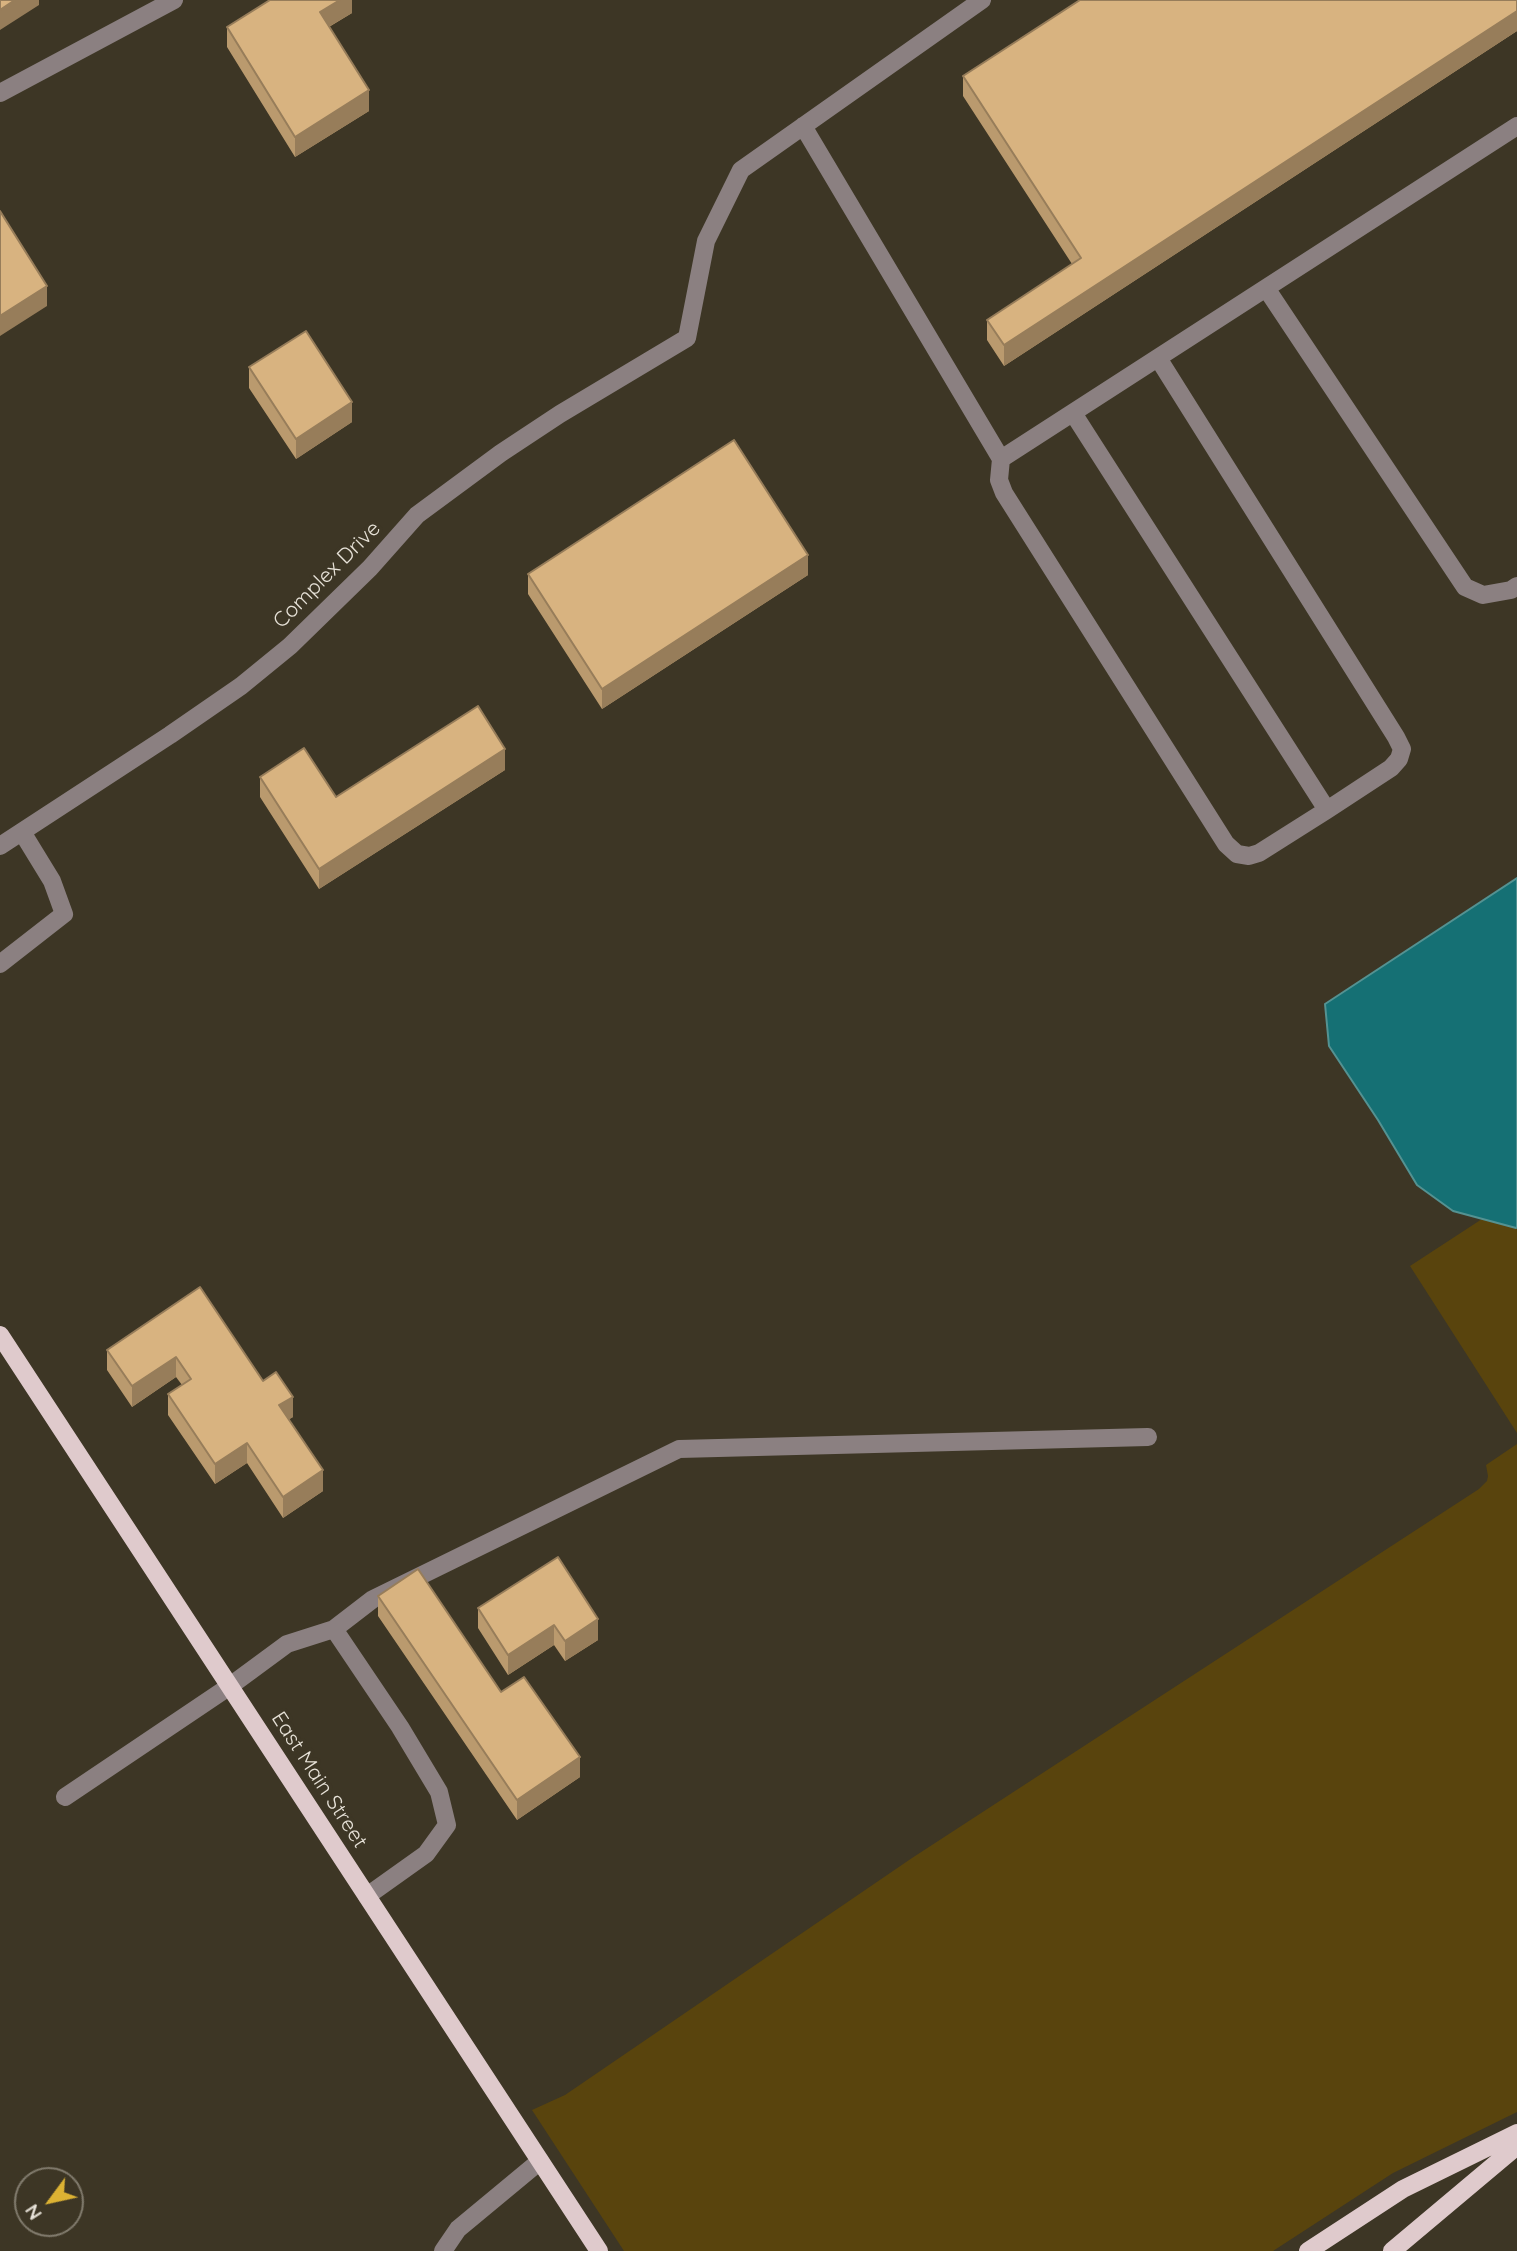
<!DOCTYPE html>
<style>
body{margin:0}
#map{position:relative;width:1517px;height:2251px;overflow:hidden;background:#3d3625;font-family:Quicksand,sans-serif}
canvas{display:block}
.north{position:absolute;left:14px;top:2167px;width:70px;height:70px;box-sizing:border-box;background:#3d3625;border:2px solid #817b6d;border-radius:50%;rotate:237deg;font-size:19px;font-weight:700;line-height:28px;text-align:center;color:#e7e2d8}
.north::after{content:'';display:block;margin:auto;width:24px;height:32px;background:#dcb233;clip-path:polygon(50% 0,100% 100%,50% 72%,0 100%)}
</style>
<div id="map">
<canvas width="1517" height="2251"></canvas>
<div class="north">N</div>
</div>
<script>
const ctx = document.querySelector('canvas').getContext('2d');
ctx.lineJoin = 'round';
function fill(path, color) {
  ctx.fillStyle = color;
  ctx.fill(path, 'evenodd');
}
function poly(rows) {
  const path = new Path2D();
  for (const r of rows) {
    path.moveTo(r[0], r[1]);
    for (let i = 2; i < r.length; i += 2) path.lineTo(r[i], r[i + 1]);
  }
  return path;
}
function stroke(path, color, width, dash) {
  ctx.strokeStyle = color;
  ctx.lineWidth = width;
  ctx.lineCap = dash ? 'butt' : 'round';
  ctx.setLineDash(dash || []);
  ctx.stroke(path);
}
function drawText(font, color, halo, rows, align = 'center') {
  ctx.font = font + ' Quicksand,sans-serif';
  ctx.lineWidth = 7;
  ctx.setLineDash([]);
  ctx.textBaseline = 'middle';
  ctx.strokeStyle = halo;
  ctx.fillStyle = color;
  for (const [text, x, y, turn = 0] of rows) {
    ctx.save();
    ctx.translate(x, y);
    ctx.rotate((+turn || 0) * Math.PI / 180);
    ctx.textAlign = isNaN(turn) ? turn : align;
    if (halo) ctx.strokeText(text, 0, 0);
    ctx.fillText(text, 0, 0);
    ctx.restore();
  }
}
fill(poly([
 [1482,1219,1517,1227,1517,1433,1410,1266],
 [1517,1444,1517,2112,1393,2173,1273,2251,624,2251,532,2110,565,2095,912,1858,1479,1489,1487,1481,1488,1476,1486,1465]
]), '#59440d');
const water = poly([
 [1517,878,1517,1227,1516,1228,1453,1211,1417,1185,1378,1120,1329,1046,1325,1004,1517,878]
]);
fill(water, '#157074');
stroke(water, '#549292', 2);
stroke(poly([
 [0,93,174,0],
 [803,126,1001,459,1517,126],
 [1266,288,1465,587,1483,595,1511,590,1517,586],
 [1073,413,1327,810],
 [1001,459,999,480,1004,493,1226,844,1237,854,1249,856,1259,853,1327,810,1391,768,1399,759,1402,749,1396,737,1158,358],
 [0,846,170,735,241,686,290,646,370,568,417,515,501,453,560,414,687,338,706,241,741,170,982,0],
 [0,964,64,914,52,881,22,832],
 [334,1629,373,1599,679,1449,1148,1437],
 [65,1797,230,1686,287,1644,334,1629,400,1727,439,1792,447,1825,426,1854,367,1896],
 [443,2251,458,2229,540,2161]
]), '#8b8081', 18);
stroke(poly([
 [0,1335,599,2251],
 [1308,2251,1403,2189,1517,2133],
 [1392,2251,1517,2146]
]), '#dfcacc', 18);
fill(poly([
 [352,0,352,13,329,27,369,111,295,157,227,47,227,27],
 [1517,0,1517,31,1004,366,987,340,987,320,1072,264,963,96,963,76],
 [249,367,352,422,296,459,249,388],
 [528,574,808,575,602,709,528,594],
 [505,770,319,889,260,797,260,777,336,797],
 [200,1287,263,1381,293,1417,289,1419,323,1491,283,1518,247,1463,215,1484,168,1415,168,1394,182,1385,176,1377,132,1407,107,1370,107,1350],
 [558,1557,598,1640,565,1661,554,1645,508,1675,478,1628,478,1608],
 [378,1596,501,1692,580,1777,517,1820,378,1616]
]), '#ba9a6e');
fill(poly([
 [15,0,39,0,39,5,0,30,0,10],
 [340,0,352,0,352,13,320,32,320,12],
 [1517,11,1517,31,1004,366,1004,345],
 [369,90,369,111,295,157,295,137],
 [47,286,47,306,0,336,0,316],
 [352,402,352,422,296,459,296,439],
 [808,555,808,575,602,709,602,689],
 [505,749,505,770,319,889,319,869],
 [176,1357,176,1377,132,1407,132,1386],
 [293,1397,293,1417,279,1426,279,1405],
 [247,1443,247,1463,215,1484,215,1464],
 [323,1470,323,1491,283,1518,283,1497],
 [598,1619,598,1640,565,1661,565,1641],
 [554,1625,554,1645,508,1675,508,1655],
 [580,1757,580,1777,517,1820,517,1800]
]), '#977d5a');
const building = poly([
 [0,0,15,0,0,10,0,0],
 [270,0,340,0,320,12,369,90,295,137,227,27,270,0],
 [1080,0,1517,0,1517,11,1004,345,987,320,1081,258,963,76,1080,0],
 [0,211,47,286,0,316,0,211],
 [306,331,352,402,296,439,249,367,306,331],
 [734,440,808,555,602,689,528,574,734,440],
 [478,706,505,749,319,869,260,777,304,748,336,797,478,706],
 [200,1287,263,1381,276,1372,293,1397,279,1405,323,1470,283,1497,247,1443,215,1464,168,1394,191,1379,176,1357,132,1386,107,1350,200,1287],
 [558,1557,598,1619,565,1641,554,1625,508,1655,478,1608,558,1557],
 [418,1569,501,1692,524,1677,580,1757,517,1800,378,1596,418,1569]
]);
fill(building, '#d8b380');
stroke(building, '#977d5a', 2);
drawText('21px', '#e7e2d8', '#3d3625', [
 ["Complex Drive",327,575,-45],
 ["East Main Street",319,1780,57]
]);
</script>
